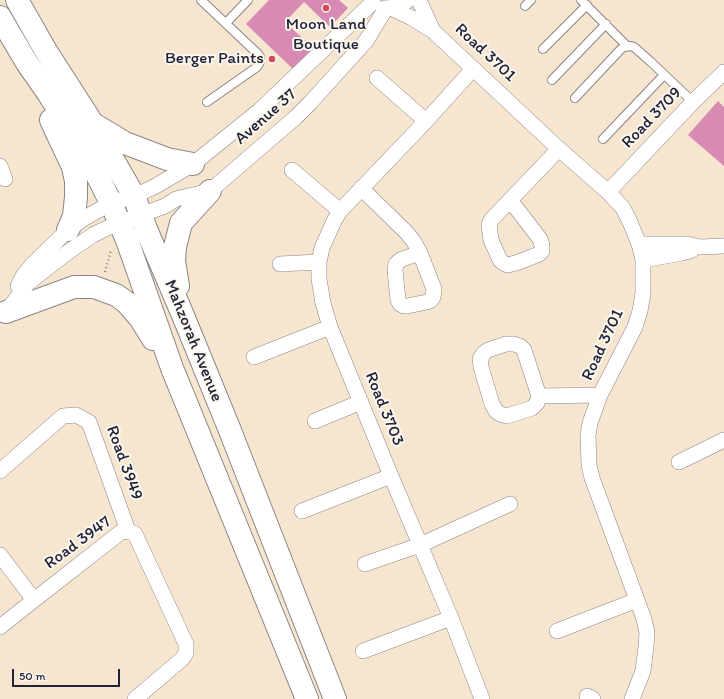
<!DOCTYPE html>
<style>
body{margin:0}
#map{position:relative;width:724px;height:699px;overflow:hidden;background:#f6e6cf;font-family:Itim,sans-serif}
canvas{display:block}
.scale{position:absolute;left:12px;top:669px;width:108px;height:18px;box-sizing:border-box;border:2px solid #22223b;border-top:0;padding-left:5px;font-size:12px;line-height:14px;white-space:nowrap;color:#22223b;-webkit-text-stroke:3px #fbf7ec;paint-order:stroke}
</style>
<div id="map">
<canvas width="724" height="699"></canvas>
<div class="scale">50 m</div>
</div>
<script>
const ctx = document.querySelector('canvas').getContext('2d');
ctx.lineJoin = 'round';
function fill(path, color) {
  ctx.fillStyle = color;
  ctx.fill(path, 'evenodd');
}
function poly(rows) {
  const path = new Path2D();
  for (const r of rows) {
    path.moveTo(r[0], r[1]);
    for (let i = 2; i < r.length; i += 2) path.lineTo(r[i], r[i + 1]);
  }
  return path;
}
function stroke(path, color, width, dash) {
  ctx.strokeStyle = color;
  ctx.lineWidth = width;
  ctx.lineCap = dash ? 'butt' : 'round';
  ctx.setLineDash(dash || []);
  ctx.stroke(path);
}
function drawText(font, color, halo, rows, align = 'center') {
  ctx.font = font + ' Itim,sans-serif';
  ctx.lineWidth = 4;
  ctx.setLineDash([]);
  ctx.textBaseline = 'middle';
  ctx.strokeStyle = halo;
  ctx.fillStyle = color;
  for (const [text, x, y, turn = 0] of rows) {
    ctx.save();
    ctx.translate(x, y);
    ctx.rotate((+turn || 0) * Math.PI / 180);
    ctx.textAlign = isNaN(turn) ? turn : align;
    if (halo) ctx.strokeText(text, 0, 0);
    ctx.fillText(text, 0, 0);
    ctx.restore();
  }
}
fill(poly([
 [269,0,339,0,348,8,330,27,304,2,285,22,313,48,293,69,246,24],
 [718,101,724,107,724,166,688,135]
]), '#d78ab4');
const service = poly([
 [201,0,258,54,260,57,260,61,259,64,257,67,207,102],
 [581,0,627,46],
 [525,6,531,0],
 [226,23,248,0],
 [543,49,587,5],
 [552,80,606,24],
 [575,98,621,49,624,47,631,46,634,47,651,62,693,102],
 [603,139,664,75]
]);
const minor = poly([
 [419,0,433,31],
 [385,8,397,7,402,5,408,0],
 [391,8,412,18,433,31,559,149,608,192,623,208,630,222,639,244,643,260,643,293,640,311,635,327,600,395,590,423,588,435,589,465,592,478,644,619,647,633,646,647,643,671,632,699],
 [473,69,426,121,340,211,334,221,322,248,319,262,319,279,323,303,330,327,391,476,451,618,482,699],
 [377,78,426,121],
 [0,166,5,179],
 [292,170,340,211],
 [361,188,407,233,414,242,420,253],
 [608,192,693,102,724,72],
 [510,200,540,239,542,245,542,251,539,254,519,262,508,265,503,263,500,260,491,240,489,225,491,220,559,149],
 [639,244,687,244,700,247,724,246],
 [420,253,434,289,433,297,431,300,427,302,407,306,404,306,400,304,398,300,395,270,396,264,398,262,402,259,420,253],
 [643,260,682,253,692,250],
 [280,264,319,262],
 [18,286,23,276,32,265,68,230,83,219,111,203,134,196,154,187,193,164,260,110,373,2],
 [7,311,28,283,68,252,93,235,103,230,119,223,165,206,176,199,210,191,296,117,310,103,366,41,386,8],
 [506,344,514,344,520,346,524,350,539,396,537,403,532,408,507,416,500,414,496,411,492,404,481,367,480,359,484,353,488,350,506,344],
 [254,357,330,327],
 [539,396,600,395],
 [315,421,361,402],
 [679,462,724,440],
 [0,471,63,416,76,415,89,422,128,531],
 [302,511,391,476],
 [0,555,34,600],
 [365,564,420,545,510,504],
 [0,627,34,600,121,532,128,531,135,534,186,644,186,653,182,659,135,699],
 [557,631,637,600],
 [363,651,451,618],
 [587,696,593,699]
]);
const secondary = poly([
 [17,0,46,51,89,118,134,196,146,229,182,313,229,428,335,699],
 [0,17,27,63,48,93,71,130,95,171,111,203,127,240,172,368,307,699],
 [51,120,56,131,73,167,76,181,76,197,74,216,68,230],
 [95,125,125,143,167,159,193,164],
 [178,286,174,261,175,247,181,223,210,191],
 [6,312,74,287,94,287,116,295,126,302,140,318,153,339]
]);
stroke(service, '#8c8485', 10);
stroke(minor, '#8c8485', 16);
stroke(secondary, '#8c8485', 24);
stroke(poly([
 [105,272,111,250]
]), '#8c8485', 2.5, [1, 3]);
stroke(service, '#fff', 8);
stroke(minor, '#fff', 15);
stroke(secondary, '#fff', 22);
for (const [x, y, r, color] of [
 [326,8,4,"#d1495b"],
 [272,59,4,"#d1495b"]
]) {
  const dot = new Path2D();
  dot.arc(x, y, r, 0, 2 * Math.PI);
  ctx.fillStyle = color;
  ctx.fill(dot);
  stroke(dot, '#fbf7ec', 1.5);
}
drawText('17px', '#22223b', '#fbf7ec', [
 ["Moon Land",326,25],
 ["Boutique",326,45],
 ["Berger Paints",264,59,"right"]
]);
drawText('17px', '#22223b', '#fbf7ec', [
 ["Road 3701",485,53,43],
 ["Avenue 37",266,117,-41],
 ["Road 3709",652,118,-46],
 ["Mahzorah Avenue",193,341,68],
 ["Road 3701",603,345,-65],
 ["Road 3703",384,409,68],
 ["Road 3949",124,463,70],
 ["Road 3947",78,543,-36]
]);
</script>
